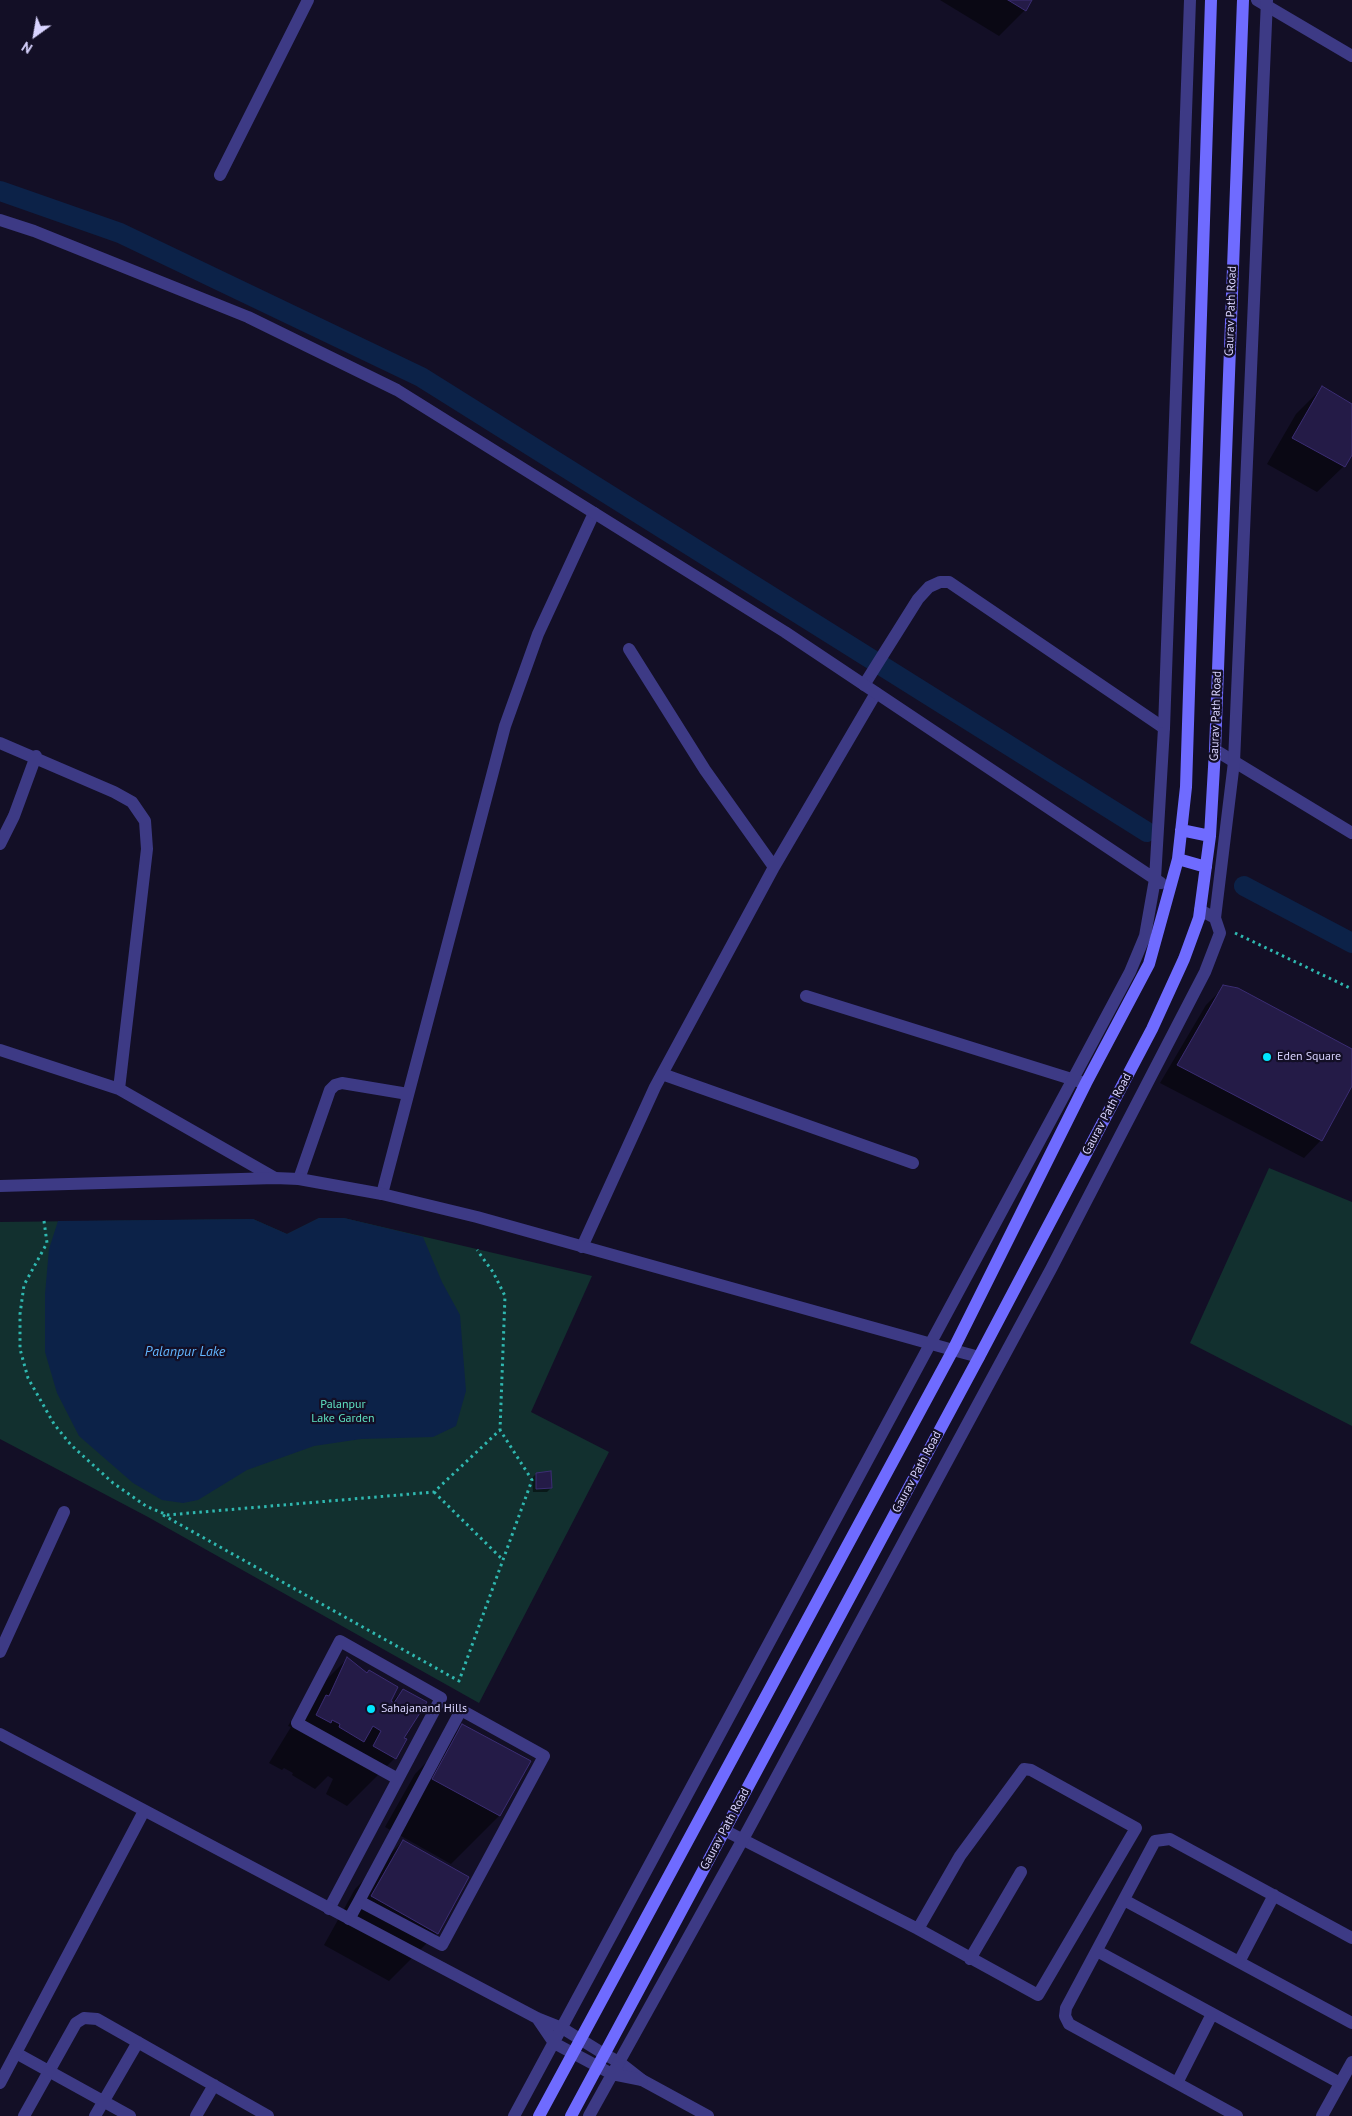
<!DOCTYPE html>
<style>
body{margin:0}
#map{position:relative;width:1352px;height:2116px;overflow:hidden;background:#130f26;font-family:"PT Sans",sans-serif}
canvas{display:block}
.north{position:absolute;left:10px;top:10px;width:50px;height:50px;-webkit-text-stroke:4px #130f26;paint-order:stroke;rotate:212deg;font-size:14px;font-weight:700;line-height:20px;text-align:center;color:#d9d4ff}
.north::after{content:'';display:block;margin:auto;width:18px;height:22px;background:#d9d4ff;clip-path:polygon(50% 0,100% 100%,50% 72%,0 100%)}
</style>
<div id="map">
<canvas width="1352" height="2116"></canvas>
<div class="north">N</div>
</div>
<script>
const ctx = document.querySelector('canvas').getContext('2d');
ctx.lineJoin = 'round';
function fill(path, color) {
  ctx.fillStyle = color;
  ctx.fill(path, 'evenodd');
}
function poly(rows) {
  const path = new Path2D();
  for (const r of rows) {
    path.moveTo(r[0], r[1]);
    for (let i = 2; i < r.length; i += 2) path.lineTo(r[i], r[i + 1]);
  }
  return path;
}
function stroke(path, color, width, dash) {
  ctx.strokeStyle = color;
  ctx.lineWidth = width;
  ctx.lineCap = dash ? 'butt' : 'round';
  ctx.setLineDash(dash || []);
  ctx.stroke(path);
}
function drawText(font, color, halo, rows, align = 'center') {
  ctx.font = font + ' "PT Sans",sans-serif';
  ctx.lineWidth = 4.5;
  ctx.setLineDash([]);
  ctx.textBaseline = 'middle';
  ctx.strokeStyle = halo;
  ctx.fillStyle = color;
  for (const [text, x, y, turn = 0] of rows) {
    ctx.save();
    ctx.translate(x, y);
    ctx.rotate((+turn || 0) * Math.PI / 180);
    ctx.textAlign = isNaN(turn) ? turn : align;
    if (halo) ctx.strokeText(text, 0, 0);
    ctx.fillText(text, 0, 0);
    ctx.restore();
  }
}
fill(poly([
 [1269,1168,1352,1202,1352,1426,1190,1343],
 [319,1218,344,1218,592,1276,531,1412,609,1452,479,1703,148,1517,0,1439,0,1222,253,1219,287,1234]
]), '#12302f');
fill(poly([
 [319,1218,344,1218,423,1237,442,1282,460,1315,466,1391,456,1426,433,1437,361,1439,314,1446,247,1470,198,1500,183,1503,162,1500,133,1483,79,1436,57,1393,45,1352,45,1294,49,1249,58,1221,253,1219,287,1234]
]), '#0c2248');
fill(poly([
 [940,0,1031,0,1025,10,999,36],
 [1322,388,1352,405,1352,453,1344,466,1317,492,1267,464,1296,414],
 [1224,987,1352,1050,1352,1084,1321,1140,1304,1158,1160,1083,1206,1005],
 [536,1474,551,1488,547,1492,533,1492,532,1478],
 [347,1659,359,1666,357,1669,388,1706,403,1690,403,1738,395,1758,347,1806,326,1794,333,1779,328,1776,315,1789,292,1775,293,1773,284,1768,282,1770,269,1763,291,1727,288,1726,299,1707],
 [463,1725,529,1762,499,1816,451,1864,385,1827,415,1774],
 [403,1841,437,1933,389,1981,324,1945,355,1889]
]), '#0007');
stroke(poly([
 [0,191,120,233,421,377,1147,832],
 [1244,886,1352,943]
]), '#0c2248', 20);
const building = poly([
 [1008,0,1032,0,1026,11,1008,0],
 [1322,386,1352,404,1352,455,1345,467,1292,438,1322,386],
 [1223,985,1238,988,1352,1049,1352,1086,1322,1141,1177,1065,1223,985],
 [551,1471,552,1488,536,1489,536,1473,551,1471],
 [347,1657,367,1673,369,1670,398,1687,391,1701,394,1703,403,1689,427,1702,404,1738,407,1739,396,1759,373,1746,381,1731,373,1726,364,1742,339,1727,340,1724,332,1720,331,1723,316,1715,326,1695,329,1696,347,1657],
 [462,1724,531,1761,500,1816,432,1779,462,1724],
 [403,1840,469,1877,438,1934,371,1896,403,1840]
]);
fill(building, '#241b47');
stroke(building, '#3b2d73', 1);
stroke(poly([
 [1235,933,1352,989],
 [44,1221,47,1243,24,1285,20,1314,20,1349,28,1378,54,1424,71,1445,113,1483,146,1506,167,1515,434,1492,500,1430,505,1296,493,1272,477,1250],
 [434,1492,502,1559],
 [163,1515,459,1681,532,1480,500,1430]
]), '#2fb8b0', 3, [2.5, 4]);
stroke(poly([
 [1257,0,1352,56],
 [220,175,308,0],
 [629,649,705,770,774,867],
 [864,685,918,599,929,587,940,582,949,582,1164,728],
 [0,743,114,792,132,802,145,821,147,849,119,1089],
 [1215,750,1352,833],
 [0,844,14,816,36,756],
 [806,996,1081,1082],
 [0,1050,119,1089,275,1178],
 [662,1074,913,1163],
 [299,1179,330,1090,335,1085,342,1083,408,1094],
 [382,1194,505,726,538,634,594,513],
 [582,1247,655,1087,774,867,876,693],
 [953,1350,979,1357],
 [0,1652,64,1512],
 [724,1830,918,1929,1038,1995,1136,1828,1031,1770,1024,1769,960,1856,918,1929],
 [1124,1900,1352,2023],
 [329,1909,398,1779,297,1723,340,1641,441,1698,398,1779],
 [349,1919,353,1912,359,1901,461,1710,544,1756,442,1945,359,1901],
 [1097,1951,1340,2083],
 [970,1959,1021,1872],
 [1239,1962,1274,1895],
 [16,2053,130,2116],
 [604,2054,619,2062,642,2080,708,2116],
 [1177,2083,1212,2014],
 [24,2116,76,2023,84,2018,97,2019,268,2116],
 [95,2116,138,2042],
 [196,2116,214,2085],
 [1237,2116,1069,2024,1065,2016,1066,2008,1155,1841,1170,1839,1352,1938],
 [1322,2116,1352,2062]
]), '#3d3a85', 12);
stroke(poly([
 [0,220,34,231,248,317,397,390,785,632,1161,883],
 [1215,918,1234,762,1267,0],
 [0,1186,275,1178,299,1179,382,1194,477,1217,953,1350],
 [0,1734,537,2018,562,2028,604,2054],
 [537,2018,554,2043,612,2074,642,2080],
 [0,2083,144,1811],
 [514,2116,1073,1079,1130,972,1145,936,1155,879,1164,728,1190,0],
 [589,2116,748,1830,1051,1269,1205,972,1220,933,1215,918,1200,910]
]), '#3d3a85', 12);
stroke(poly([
 [1181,830,1210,836],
 [1178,859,1206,867],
 [539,2116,953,1350,1086,1083,1149,964,1178,859,1186,787,1211,0],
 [571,2116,979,1357,1152,1029,1184,959,1199,918,1210,836,1215,750,1243,0]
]), '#6f6bff', 12);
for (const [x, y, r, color] of [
 [1267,1057,5,"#00e5ff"],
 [371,1709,5,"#00e5ff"]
]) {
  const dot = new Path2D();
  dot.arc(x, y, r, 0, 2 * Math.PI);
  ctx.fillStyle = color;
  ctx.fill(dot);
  stroke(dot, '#130f26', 2);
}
drawText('12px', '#d9d4ff', '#130f26', [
 ["Gaurav Path Road",1231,311,-88],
 ["Gaurav Path Road",1216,716,-88],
 ["Gaurav Path Road",1107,1114,-62],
 ["Gaurav Path Road",917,1472,-62],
 ["Gaurav Path Road",725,1829,-62]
]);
drawText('12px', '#d9d4ff', '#130f26', [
 ["Eden Square",1277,1057],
 ["Sahajanand Hills",381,1709]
], 'left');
drawText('12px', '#5fe0c0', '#130f26', [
 ["Palanpur",343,1405],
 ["Lake Garden",343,1419]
]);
drawText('italic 14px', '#62b6ff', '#130f26', [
 ["Palanpur Lake",185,1352]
]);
</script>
